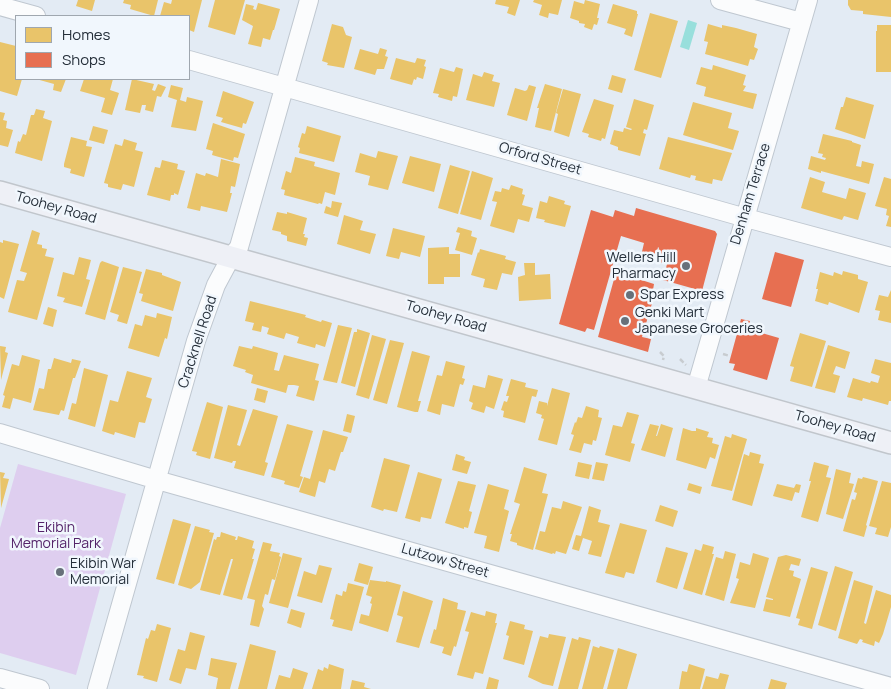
<!DOCTYPE html>
<style>
body{margin:0}
#map{position:relative;width:891px;height:689px;overflow:hidden;background:#e3ebf4;font-family:Manrope,sans-serif}
canvas{display:block}
.legend{position:absolute;left:15px;top:15px;width:175px;height:65px;box-sizing:border-box;background:#f1f7fd;border:1px solid #9fa7af;margin:0;padding:6px 9px;list-style:none;font-size:15px;color:#242e39}
.legend li{display:flex;align-items:center;gap:10px;height:25px}
.legend b{width:25px;border:1px solid #9fa7af}
</style>
<div id="map">
<canvas width="891" height="689"></canvas>
<ul class="legend">
<li><b style="height:14px;background:#e9c46a"></b>Homes</li>
<li><b style="height:14px;background:#e76f51"></b>Shops</li>
</ul>
</div>
<script>
const ctx = document.querySelector('canvas').getContext('2d');
ctx.lineJoin = 'round';
function fill(path, color) {
  ctx.fillStyle = color;
  ctx.fill(path, 'evenodd');
}
function poly(rows) {
  const path = new Path2D();
  for (const r of rows) {
    path.moveTo(r[0], r[1]);
    for (let i = 2; i < r.length; i += 2) path.lineTo(r[i], r[i + 1]);
  }
  return path;
}
function stroke(path, color, width, dash) {
  ctx.strokeStyle = color;
  ctx.lineWidth = width;
  ctx.lineCap = dash ? 'butt' : 'round';
  ctx.setLineDash(dash || []);
  ctx.stroke(path);
}
function drawText(font, color, halo, rows, align = 'center') {
  ctx.font = font + ' Manrope,sans-serif';
  ctx.lineWidth = 5;
  ctx.setLineDash([]);
  ctx.textBaseline = 'middle';
  ctx.strokeStyle = halo;
  ctx.fillStyle = color;
  for (const [text, x, y, turn = 0] of rows) {
    ctx.save();
    ctx.translate(x, y);
    ctx.rotate((+turn || 0) * Math.PI / 180);
    ctx.textAlign = isNaN(turn) ? turn : align;
    if (halo) ctx.strokeText(text, 0, 0);
    ctx.fillText(text, 0, 0);
    ctx.restore();
  }
}
fill(poly([
 [18,464,126,494,76,675,0,653,0,528]
]), '#deceef');
fill(poly([
 [688,20,697,23,689,50,680,47]
]), '#98dfdc');
fill(poly([
 [78,0,95,0,92,11,76,6],
 [124,0,158,0,154,16,130,9,131,5,123,3],
 [172,0,202,0,194,32,189,30,189,16,160,16,164,2,171,4],
 [215,0,245,0,235,35,208,27],
 [496,0,520,0,515,16,507,13,509,7,495,4],
 [534,0,562,0,558,15,549,13,548,18,539,15,542,5,533,2],
 [585,0,600,4,597,18,599,18,597,25,594,24,592,30,584,27,585,24,579,23,579,21,570,18,574,1,584,4],
 [848,0,891,0,891,17,863,14,863,11,851,10,848,5],
 [258,3,280,9,274,30,273,30,270,40,263,38,261,47,248,44,253,26,242,20,246,4,254,6,253,9,256,10],
 [613,4,637,11,637,14,638,14,632,37,624,34,626,29,607,23],
 [650,13,678,21,661,78,634,70],
 [332,24,343,27,346,35,352,37,344,68,327,65,328,63,322,61],
 [708,24,722,28,722,25,736,28,757,34,754,47,758,49,754,60,750,59,748,66,705,54,708,42,704,41],
 [877,25,891,25,891,72,876,72,876,31,877,31],
 [0,42,16,46,16,79,22,79,17,96,0,91],
 [380,48,387,50,385,56,388,57,384,69,377,69,375,75,354,69,360,49,378,54],
 [396,58,415,63,417,58,426,60,424,66,426,67,423,79,417,77,416,80,414,79,412,85,390,79],
 [713,65,746,75,743,85,746,86,743,91,757,94,753,109,704,96,706,87,696,84,701,67,712,70],
 [456,67,463,69,457,97,453,96,452,101,438,97,439,94,433,93,440,68,454,72],
 [484,72,494,75,492,81,500,83,494,107,466,100,473,74,482,77],
 [612,75,626,79,622,93,608,89],
 [36,79,66,79,61,92,53,90,54,84],
 [84,79,113,79,110,90,119,93,112,115,101,112,105,98,80,91],
 [132,79,154,84,152,90,155,91,158,84,166,87,161,97,157,96,153,112,145,110,146,105,142,105,140,113,125,110],
 [545,84,562,89,551,131,535,127,539,108,537,108],
 [171,85,183,88,180,100,186,102,187,97,203,101,196,131,171,127,177,100,168,97],
 [529,85,536,87,527,121,507,115,515,88,525,91,527,90],
 [563,89,581,94,569,137,554,132,558,114,556,113],
 [223,91,254,102,246,124,243,123,242,128,221,122,223,118,216,116],
 [846,97,874,105,865,139,835,129,841,107,843,107],
 [594,99,614,105,605,139,602,138,601,141,588,137,589,134,582,132],
 [634,99,654,105,647,130,644,129,643,133,646,134,640,156,618,150,618,147,610,144,614,130,623,132,624,128,631,130,632,129,626,127],
 [693,102,732,113,728,128,739,131,733,150,683,135],
 [36,109,45,111,43,118,52,121,42,161,15,153,18,141,20,142,23,134,26,135,31,115,34,115],
 [0,112,5,113,3,120,7,121,6,128,13,130,8,147,0,145],
 [213,123,245,134,238,158,234,157,233,161,212,155,213,151,206,149],
 [93,126,108,130,104,144,89,140],
 [307,126,341,136,334,162,299,153,300,148,298,147,302,133,305,134],
 [823,134,852,141,852,142,861,145,856,166,861,167,862,161,874,164,869,184,821,171,821,173,808,169,811,156,825,160,826,158,822,157,823,154,818,153],
 [71,137,87,141,86,146,92,147,84,177,70,173,71,169,64,167,64,164],
 [668,137,732,153,722,181,713,179,712,184,695,180,696,176,691,175,690,178,659,169],
 [124,139,137,143,135,150,143,152,134,187,123,184,121,190,108,187,108,184,104,183,115,144,122,146],
 [378,151,398,156,388,190,368,185,370,176,355,172,360,153,376,158],
 [410,156,441,164,434,192,402,183],
 [295,157,315,162,314,166,340,173,335,195,325,192,322,204,319,203,318,204,284,195,285,190,281,189,286,171,291,173],
 [221,159,240,164,235,187,231,186,230,193,232,193,227,212,201,206,200,211,187,208,196,173,205,176,206,173,218,177],
 [162,160,178,164,177,169,185,171,178,195,174,193,174,195,171,195,170,201,147,195,155,167,160,168],
 [450,165,470,171,458,214,438,208],
 [472,171,493,178,481,220,460,214],
 [810,177,825,182,822,192,846,199,849,188,866,193,858,220,844,216,842,220,801,208],
 [884,177,891,179,891,227,886,226,889,216,886,215,887,209,875,206],
 [511,185,523,189,522,194,525,195,522,205,533,208,529,222,518,219,514,233,490,226,497,202,492,201,495,191,501,192,502,188,509,190],
 [549,196,565,201,564,204,571,206,565,227,544,222,545,220,536,218,540,201,547,203],
 [332,201,342,203,338,217,324,213,326,206,331,208],
 [277,212,287,214,287,212,307,218,303,234,305,234,304,237,308,238,306,246,287,241,287,236,281,234,281,232,272,230],
 [344,215,363,221,360,230,376,234,370,254,337,244],
 [458,227,472,231,471,236,477,238,472,255,455,250,460,233,456,232],
 [393,228,425,236,420,257,401,252,399,259,386,256],
 [32,230,40,233,37,244,42,245,42,248,47,249,45,256,54,258,37,320,8,312,17,280,24,281,27,273,20,271],
 [3,240,19,244,4,299,0,297,0,242,3,243],
 [449,247,449,254,460,254,460,277,444,277,444,284,428,284,428,248],
 [480,249,506,256,505,259,516,262,512,275,502,273,497,290,483,287,485,279,471,275,478,252,479,253],
 [79,257,91,260,86,279,90,280,82,307,63,302,65,298,57,296,63,272,74,275],
 [102,261,119,267,105,320,85,314,100,263],
 [524,263,535,263,535,275,550,274,551,299,519,301,518,277,525,275],
 [123,267,142,272,127,324,117,321,119,315,110,312],
 [146,269,162,273,162,275,181,282,173,311,141,301,143,294,139,293],
 [843,271,858,275,858,279,868,282,859,313,829,302,828,305,815,301,818,289,816,289,820,272,833,276,834,272,842,275],
 [891,290,891,323,878,320,880,311,875,310,879,295,888,297],
 [250,301,306,315,305,317,321,322,322,320,332,323,325,347,316,344,315,348,297,343,299,337,286,333,284,339,267,334,269,328,262,326,261,332,252,330,254,323,245,321],
 [48,307,57,310,53,327,43,324],
 [157,313,172,317,167,339,165,338,159,357,128,348,135,324,142,326,145,315,156,318],
 [338,325,352,328,337,383,323,380],
 [357,329,370,333,355,387,341,383,354,332,357,332],
 [800,333,826,341,812,387,790,381,794,367,790,366],
 [372,335,386,339,369,399,356,395],
 [390,340,404,343,387,404,373,400],
 [828,345,850,352,845,369,836,366,833,374,840,376,835,393,815,388],
 [0,346,6,347,5,352,8,353,1,380],
 [239,346,252,349,253,346,278,353,274,370,279,371,284,355,319,364,315,380,319,381,314,401,296,396,299,386,294,385,288,385,286,393,251,383,253,375,245,372,246,370,233,366],
 [412,351,430,356,418,401,421,401,418,412,415,412,397,407],
 [22,355,40,360,31,403,13,398,10,409,2,407,5,396,3,395,12,364,19,366],
 [54,358,71,363,72,359,81,361,75,378,73,378,64,411,61,410,59,415,33,410,39,388,44,389,48,369,51,369],
 [875,359,891,363,891,401,889,401,888,405,863,398,862,401,847,397,853,378,870,383,871,381,878,383,880,376,871,373],
 [446,361,465,366,462,378,465,379,463,385,460,384,454,407,442,404,440,415,427,411,437,375,442,376],
 [84,368,108,375,95,427,68,419,72,403,76,404],
 [127,371,152,378,146,397,152,399,145,423,139,422,135,438,115,432,114,435,102,431,110,400,118,402],
 [488,375,503,379,494,409,486,406,484,413,471,409,473,403,469,401,473,385,485,388],
 [511,379,526,383,525,387,538,390,536,397,532,396,525,423,503,417,504,411,501,410,504,401,507,402,509,396,506,396],
 [257,388,268,391,265,403,254,400],
 [552,388,570,393,557,445,538,440,544,419,541,418,542,415,536,413,539,401,547,403,547,406],
 [207,402,223,407,210,459,196,455,197,452,192,451],
 [228,405,247,410,237,445,240,446,253,409,278,416,265,462,268,463,264,476,234,468,236,461,233,461,232,463,214,458],
 [586,406,599,410,598,417,602,418,596,441,593,440,592,445,584,443,581,453,569,450,574,435,571,434,575,422,576,423,578,417,582,418],
 [627,412,639,415,631,443,635,444,630,462,605,455,613,425,622,427],
 [347,414,355,416,351,433,343,431],
 [287,424,313,431,300,476,303,477,299,488,284,484,285,481,271,477],
 [650,424,659,426,656,436,657,436,661,424,673,428,665,457,641,450],
 [683,428,692,431,696,431,696,428,709,432,707,437,713,438,712,443,719,445,715,459,710,457,706,469,676,460],
 [323,430,348,437,343,452,341,452,335,471,329,469,325,483,319,481,315,497,299,492,304,477,310,479],
 [732,434,747,439,732,491,711,486,725,436,731,438],
 [750,452,761,455,759,463,764,464,752,506,732,500,744,454,749,456],
 [456,454,465,457,464,460,471,462,467,474,452,470],
 [384,458,410,465,397,512,384,509,383,511,371,507],
 [578,462,592,465,589,479,575,476],
 [596,462,608,464,604,481,592,479],
 [814,462,829,466,826,477,831,478,818,522,801,517,811,481,809,481],
 [524,467,547,474,542,493,548,494,533,550,517,545,517,543,510,541,512,534,510,534,520,504,514,502],
 [836,469,851,473,849,483,854,484,843,519,826,514],
 [0,472,5,473,3,478,9,479,1,508],
 [418,472,442,479,431,519,421,517,420,522,405,518],
 [863,477,878,481,866,525,867,526,864,537,843,531,852,499,855,500,857,493,854,492,858,478,862,479],
 [458,481,476,485,469,511,472,512,468,528,464,527,464,529,445,523],
 [882,481,891,483,891,527,888,537,875,534,877,528,869,526],
 [689,483,702,487,700,494,687,490],
 [488,484,509,490,504,509,509,511,499,552,484,548,487,536,474,533],
 [777,484,794,488,796,484,801,485,799,493,795,492,792,501,773,496],
 [563,501,582,507,566,554,556,551,555,554,553,553,552,554,535,549,540,531,545,532,552,507,561,509],
 [660,505,678,511,673,527,655,521],
 [589,506,601,510,598,522,610,525,601,557,588,554,592,541,583,538,579,551,572,549,576,535,581,536],
 [173,519,191,524,174,584,156,579],
 [620,523,647,530,634,574,626,572,624,578,605,573],
 [195,526,210,530,209,532,214,533,200,582,191,589,178,585],
 [221,532,236,537,235,540,237,540,238,536,254,541,252,548,255,549,252,559,254,559,242,600,223,595,233,559,231,559,220,595,200,590,214,539,216,540,217,537,220,537],
 [263,542,272,544,270,551,280,553,279,556,281,557,275,580,272,579,268,595,265,594,262,606,264,609,259,627,250,625,255,600,247,598],
 [703,544,714,547,712,554,714,554,702,595,683,589,695,549,701,551],
 [666,547,688,553,677,589,656,582],
 [725,551,736,554,724,601,705,595,716,557,723,559],
 [283,553,302,558,288,608,269,603],
 [753,553,769,558,755,608,730,603,739,579,736,578,740,562,750,565],
 [786,555,801,559,799,566,791,564,789,570,794,571,793,576,801,579,790,617,763,611,766,599,773,600,773,599,766,597,778,557],
 [359,563,373,567,368,585,354,581],
 [319,565,332,568,322,603,297,596,304,571,316,575],
 [835,566,853,572,836,631,818,625],
 [811,567,828,572,812,629,798,625,800,619,796,618],
 [370,580,386,582,386,581,401,585,388,632,359,623,361,614,369,616,372,604,370,603,372,597,366,595],
 [854,580,873,586,864,623,866,624,876,590,891,595,891,607,883,634,879,643,875,641,874,646,862,642,863,640,860,639,857,644,838,638],
 [348,583,364,587,352,631,332,626,334,620,330,619,336,594,342,596,343,591,346,592],
 [403,591,433,601,419,648,396,642,403,617,397,615],
 [443,598,458,603,457,609,466,611,456,647,454,646,451,656,442,653,444,647,430,643,434,629,436,630],
 [291,609,305,613,301,628,287,623],
 [486,611,497,614,495,623,497,623,483,674,475,672,473,679,457,675,469,632,465,631,471,612,485,616],
 [510,621,525,625,524,629,533,631,524,665,503,659,509,636,506,635],
 [157,624,171,628,157,682,143,678,144,676,137,675,146,638,148,639,151,630,155,631],
 [190,632,205,636,196,670,186,668,181,684,169,680,178,649,185,651],
 [549,634,566,637,553,686,543,684,528,677,540,636,548,638],
 [579,637,591,640,578,689,558,689,572,638,578,640],
 [250,644,276,651,267,689,238,689],
 [593,646,599,648,600,646,614,650,603,689,582,689],
 [618,648,637,654,627,689,607,689],
 [211,658,237,663,230,689,216,689,218,678,208,675],
 [329,664,344,669,341,689,312,689,318,669,323,671,324,667,328,669],
 [689,664,705,669,700,689,679,689,682,671,687,672],
 [293,668,308,673,303,689,275,689,279,675,290,678],
 [720,673,729,675,725,689,702,689,706,676,718,679],
 [489,677,499,680,497,689,486,689],
 [771,679,787,683,785,689,768,689],
 [352,680,365,683,364,687,371,689,350,689]
]), '#e9c46a');
fill(poly([
 [636,208,715,231,717,234,702,291,663,280,667,264,656,261,659,248,658,247,655,260,641,256,644,243,621,236,594,330,587,328,585,332,559,324,591,210,613,217,615,210,634,216],
 [775,252,804,260,791,307,762,299],
 [616,272,654,284,653,290,656,290,642,337,651,339,648,352,598,337],
 [741,319,750,321,748,329,779,338,767,380,733,370,735,364,729,363]
]), '#e76f51');
const minor = poly([
 [720,0,801,22],
 [0,6,36,16],
 [189,60,746,218,891,257],
 [696,388,808,0],
 [0,433,157,480,891,687],
 [0,678,40,689],
 [97,689,196,341,216,285,231,257,239,247,309,0]
]);
const major = poly([
 [0,192,891,443]
]);
stroke(minor, '#bfc7d0', 20);
stroke(major, '#c1c6cc', 24);
stroke(poly([
 [660,352,664,356,663,360],
 [723,354,730,356],
 [680,359,686,365]
]), '#c8ccd0', 2.5, [5, 2.5]);
stroke(minor, '#fbfcfd', 18);
stroke(major, '#eef0f6', 21);
for (const [x, y, r, color] of [
 [686,266,5,"#67707a"],
 [630,295,5,"#67707a"],
 [625,321,5,"#67707a"],
 [60,572,5,"#67707a"]
]) {
  const dot = new Path2D();
  dot.arc(x, y, r, 0, 2 * Math.PI);
  ctx.fillStyle = color;
  ctx.fill(dot);
  stroke(dot, '#f1f7fd', 2);
}
drawText('14px', '#242e39', '#f1f7fd', [
 ["Orford Street",540,159,16],
 ["Denham Terrace",751,194,-73],
 ["Toohey Road",56,208,16],
 ["Toohey Road",446,317,16],
 ["Cracknell Road",198,342,-72],
 ["Toohey Road",835,427,16],
 ["Lutzow Street",445,561,16]
]);
drawText('14px', '#242e39', '#f1f7fd', [
 ["Wellers Hill",676,258,"right"],
 ["Pharmacy",676,274,"right"],
 ["Spar Express",640,295],
 ["Genki Mart",635,313],
 ["Japanese Groceries",635,329],
 ["Ekibin War",70,564],
 ["Memorial",70,580]
], 'left');
drawText('14px', '#542369', '#f1f7fd', [
 ["Ekibin",56,528],
 ["Memorial Park",56,544]
]);
</script>
